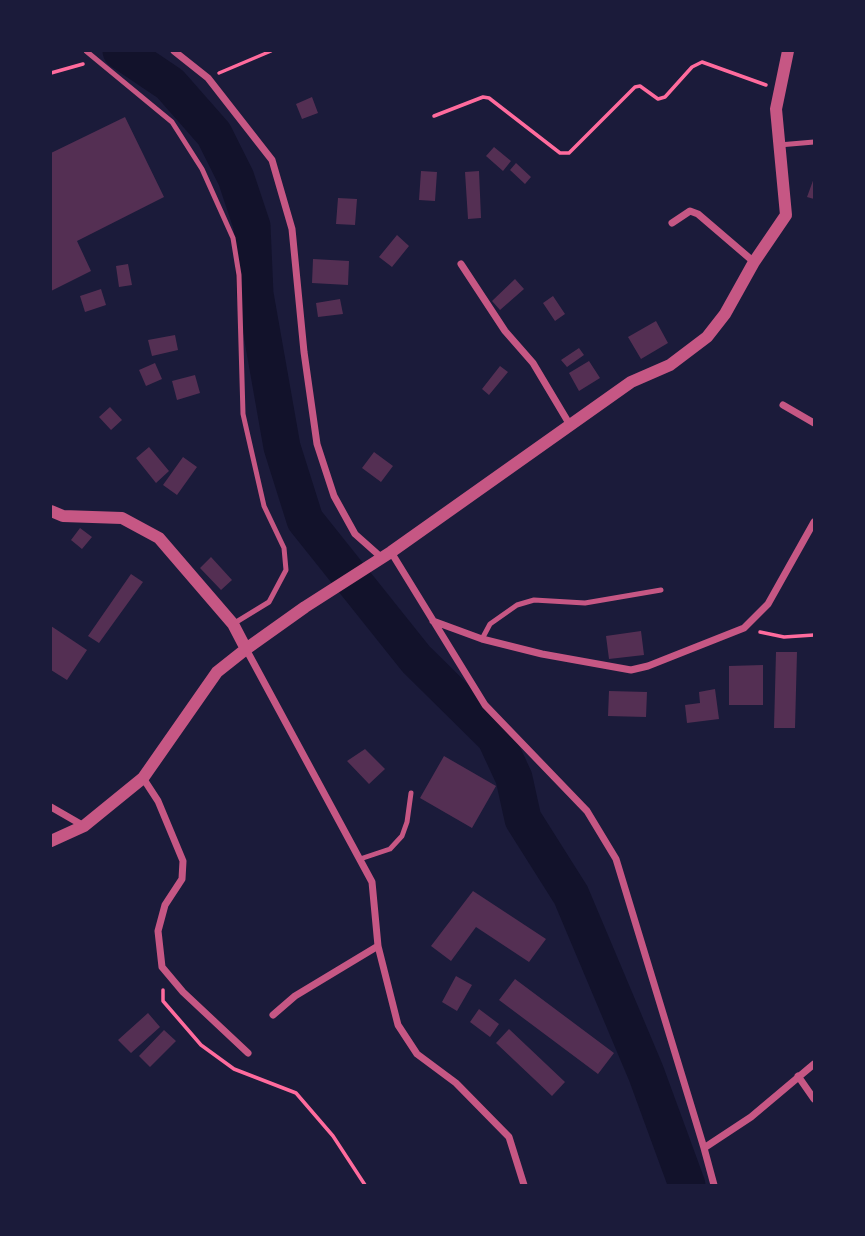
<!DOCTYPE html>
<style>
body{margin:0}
#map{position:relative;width:865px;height:1236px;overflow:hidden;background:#1b1b3a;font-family:Quicksand,sans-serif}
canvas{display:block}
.frame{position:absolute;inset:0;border:52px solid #1b1b3a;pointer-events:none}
</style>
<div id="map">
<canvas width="865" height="1236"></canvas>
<div class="frame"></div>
</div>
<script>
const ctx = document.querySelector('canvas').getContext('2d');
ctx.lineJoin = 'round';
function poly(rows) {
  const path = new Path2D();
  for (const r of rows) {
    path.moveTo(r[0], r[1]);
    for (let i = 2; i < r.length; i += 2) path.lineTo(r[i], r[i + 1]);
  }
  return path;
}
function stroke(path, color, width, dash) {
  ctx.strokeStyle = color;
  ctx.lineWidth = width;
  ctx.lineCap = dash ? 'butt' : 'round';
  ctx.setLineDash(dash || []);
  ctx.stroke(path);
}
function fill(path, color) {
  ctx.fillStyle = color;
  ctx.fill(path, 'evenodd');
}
stroke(poly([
 [121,51,170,84,214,134,236,178,252,226,255,294,282,447,305,520,416,659,495,737,514,778,523,819,571,895,646,1073,687,1185]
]), '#12122b', 37);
fill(poly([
 [312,97,318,113,302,119,296,104],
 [125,117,164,197,77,241,91,271,51,291,51,153],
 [494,147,511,161,503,171,486,156],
 [516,163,531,177,525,184,510,170],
 [421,171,437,172,435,201,419,200],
 [479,171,481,218,468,219,465,172],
 [814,178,814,199,807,197],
 [338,198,357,199,355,225,336,224],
 [397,235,409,246,392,267,379,257],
 [313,259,349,261,348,285,312,283],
 [128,264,132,285,119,287,116,266],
 [515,279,524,289,500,310,492,301],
 [101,289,106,305,85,312,80,296],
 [553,296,565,314,555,321,543,303],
 [340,299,343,314,318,317,316,303],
 [656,321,668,343,641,359,628,337],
 [175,335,178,350,152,356,148,340],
 [579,348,584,355,567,367,561,360],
 [589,361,600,378,579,391,569,373],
 [155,363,162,379,146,386,139,370],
 [500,366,508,372,489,395,482,389],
 [195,375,200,393,177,400,172,381],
 [110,407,122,420,111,430,99,417],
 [149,447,169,471,156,483,136,458],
 [374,452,393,466,381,482,362,468],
 [183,457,197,467,177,495,163,485],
 [80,528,92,537,82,549,71,540],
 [211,557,232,580,221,590,200,568],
 [131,574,143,582,99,643,88,636],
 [51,626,87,650,67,680,51,670],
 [641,631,644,655,609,659,606,636],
 [776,652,797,652,795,728,774,728],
 [763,665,763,705,729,705,729,666],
 [715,689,719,719,687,723,685,705,700,703,699,692],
 [609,691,647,692,646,717,608,716],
 [365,749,385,769,369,784,347,761],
 [444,756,496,786,472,828,420,798],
 [473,891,546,939,529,962,476,927,451,961,431,946],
 [456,976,472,985,457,1011,442,1002],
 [515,979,614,1053,598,1074,499,1000],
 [479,1009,499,1024,490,1037,470,1022],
 [148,1013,160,1027,131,1053,118,1040],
 [509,1029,565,1082,552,1096,496,1043],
 [164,1030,176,1041,150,1067,139,1056]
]), '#542f53');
stroke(poly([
 [51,73,83,64],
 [219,73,271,51],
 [434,116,483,97,489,98,560,153,569,153,635,87,640,86,658,99,665,97,692,67,702,62,766,85],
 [760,632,784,637,814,635],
 [163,990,163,1001,201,1045,234,1069,296,1093,333,1136,365,1185]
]), '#ff6b9d', 3.5);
stroke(poly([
 [86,51,172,122,202,169,233,238,239,275,243,414,264,506,284,548,286,570,269,602,233,624],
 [779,145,814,142],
 [482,639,490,624,517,605,534,600,585,603,661,590],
 [360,859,390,849,402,836,407,822,411,793]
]), '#c65784', 5);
stroke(poly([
 [174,51,208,78,272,160,292,229,304,352,317,444,334,496,355,534,382,558],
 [672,223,690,211,698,214,754,262],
 [461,264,505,331,533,363,570,425],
 [783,405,814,423],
 [391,552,485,705,587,811,616,859,704,1148],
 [433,621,482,639,542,654,631,670,648,666,744,628,768,604,814,522],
 [246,649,372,882,378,946,398,1025,417,1054,456,1083,509,1137,524,1185],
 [143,778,158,801,183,861,182,879,165,905,158,931,162,967,183,992,248,1053],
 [51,807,84,826],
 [273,1015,295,996,378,946],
 [798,1076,814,1099],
 [714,1185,704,1148,751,1117,814,1064]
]), '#c65784', 7);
stroke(poly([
 [51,511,63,516,122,518,159,538,233,624,246,649],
 [51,841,84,826,143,778,217,672,246,649,305,607,391,552,631,382,670,365,707,337,725,314,754,262,786,215,776,109,788,51]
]), '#c65784', 12);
</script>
